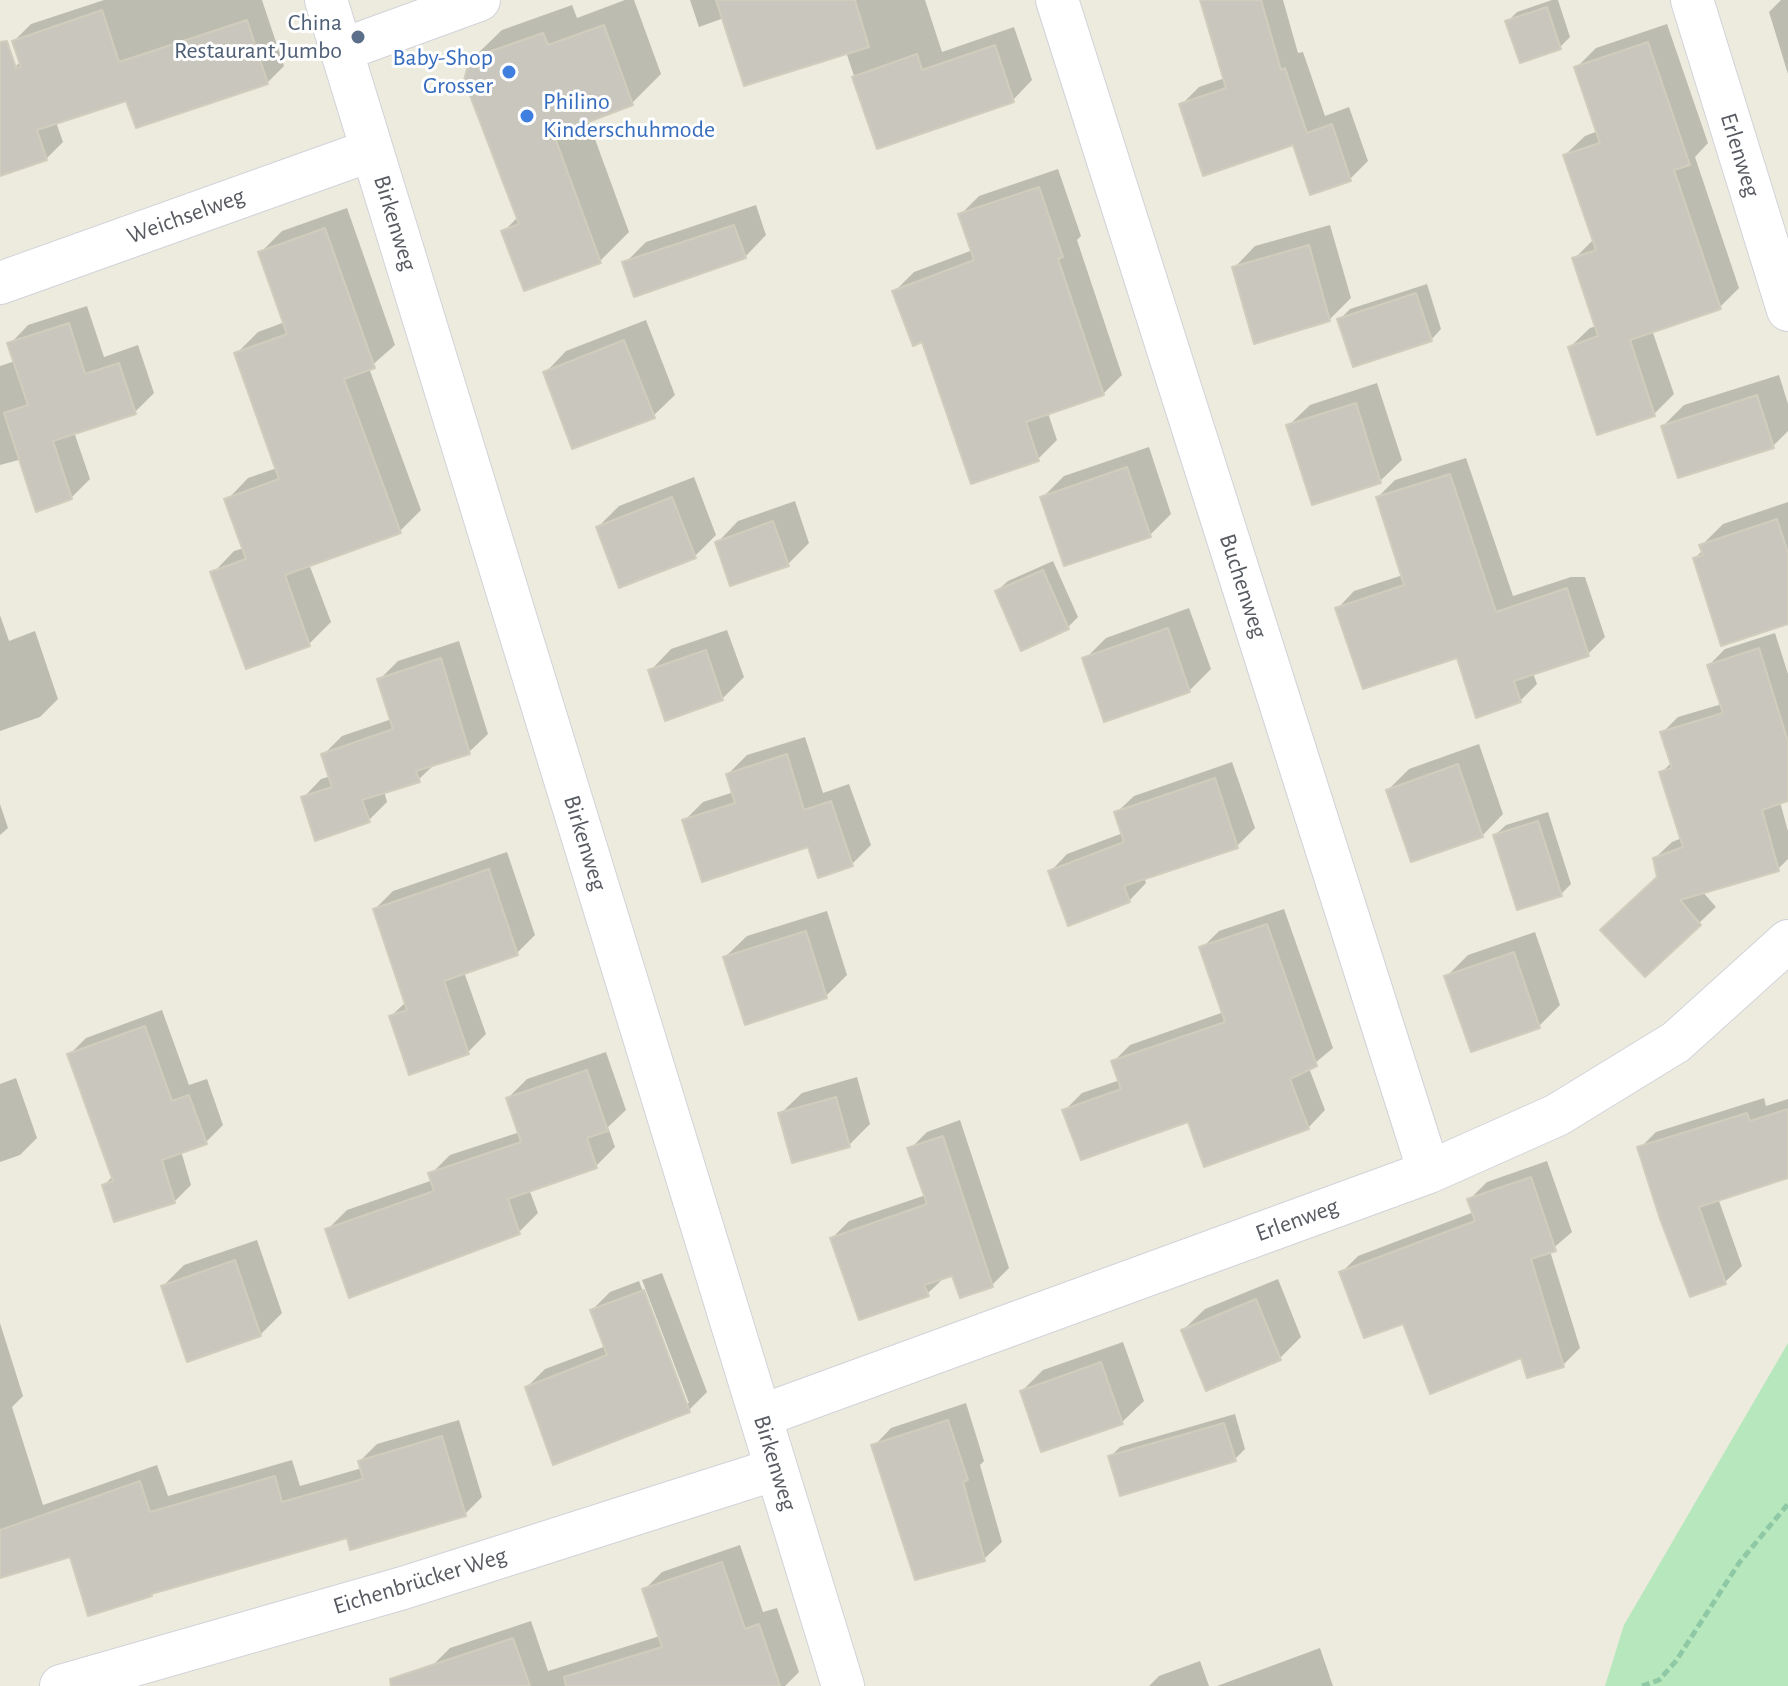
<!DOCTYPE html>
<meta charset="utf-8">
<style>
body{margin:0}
canvas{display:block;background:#ecebdd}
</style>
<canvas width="1788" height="1686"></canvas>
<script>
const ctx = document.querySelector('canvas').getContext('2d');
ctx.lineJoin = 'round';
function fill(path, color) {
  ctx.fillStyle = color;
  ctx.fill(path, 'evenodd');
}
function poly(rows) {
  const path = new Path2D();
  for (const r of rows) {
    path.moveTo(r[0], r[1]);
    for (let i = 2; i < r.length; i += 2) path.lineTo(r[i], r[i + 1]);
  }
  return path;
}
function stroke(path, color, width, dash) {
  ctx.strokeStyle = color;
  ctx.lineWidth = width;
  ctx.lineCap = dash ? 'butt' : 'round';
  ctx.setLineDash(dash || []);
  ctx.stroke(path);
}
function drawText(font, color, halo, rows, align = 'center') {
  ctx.font = font + ' "Alegreya Sans",sans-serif';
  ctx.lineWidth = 6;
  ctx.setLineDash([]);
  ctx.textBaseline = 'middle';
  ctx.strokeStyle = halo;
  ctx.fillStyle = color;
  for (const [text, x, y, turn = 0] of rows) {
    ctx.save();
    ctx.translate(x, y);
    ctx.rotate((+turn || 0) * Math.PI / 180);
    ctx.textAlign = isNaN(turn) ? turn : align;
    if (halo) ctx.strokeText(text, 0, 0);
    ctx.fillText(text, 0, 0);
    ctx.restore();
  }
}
fill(poly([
 [1788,1343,1788,1686,1605,1686,1624,1625]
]), '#b7e7bc');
fill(poly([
 [104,0,262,0,284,66,267,83,128,99,56,122,63,142,46,159,0,174,0,94,11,71,21,61,14,41,31,24],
 [625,0,634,0,661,74,632,103,588,120,629,232,600,261,503,232,519,216,472,59,502,30,572,5,577,18],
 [690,0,925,0,942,52,1014,27,1032,80,1013,100,878,147,846,52,724,18,699,27],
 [1202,0,1283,0,1298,53,1303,52,1325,116,1349,107,1368,161,1350,179,1294,143,1181,105,1199,87,1225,78],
 [1552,0,1558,0,1570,37,1560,47,1507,22,1517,12],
 [1781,0,1788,0,1788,74,1769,12],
 [1667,24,1708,143,1695,157,1739,288,1720,307,1652,330,1674,394,1654,414,1570,347,1590,328,1597,326,1574,259,1594,239,1565,155,1585,136,1598,131,1576,68,1596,48],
 [1058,169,1081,236,1077,240,1122,375,1103,394,1048,413,1057,440,1038,459,924,340,895,291,914,272,973,250,960,215,979,196],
 [756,205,766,235,745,257,625,263,646,242],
 [347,208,395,345,369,368,421,510,400,531,309,564,331,622,309,644,213,573,234,551,244,548,227,500,248,478,277,468,237,353,258,332,285,322,260,253,282,231],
 [1330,225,1351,298,1329,320,1234,268,1255,246],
 [1427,284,1441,329,1431,340,1339,320,1350,309],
 [87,306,104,357,138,345,154,393,135,412,74,432,90,479,71,498,22,459,0,465,0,366,15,361,10,344,28,325],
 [646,320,675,395,653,416,545,373,566,351],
 [1779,375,1788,404,1788,431,1773,446,1663,426,1684,405],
 [1377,383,1402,460,1380,481,1288,426,1310,405],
 [1149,447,1171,514,1150,535,1043,497,1064,476],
 [1466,458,1513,596,1571,577,1585,577,1605,637,1588,654,1533,673,1537,684,1520,701,1458,655,1338,608,1354,591,1403,575,1378,497,1395,480],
 [694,477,716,535,695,556,598,527,619,506],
 [795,501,809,543,788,564,717,543,738,521],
 [1788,502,1788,622,1695,558,1703,550,1702,545,1723,524],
 [1053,561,1078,617,1068,627,997,591,1008,581],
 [1189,608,1211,669,1189,691,1085,659,1106,638],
 [0,615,9,641,35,631,58,699,40,717,0,731],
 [727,630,744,677,722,699,650,671,671,649],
 [1775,633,1788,674,1788,799,1780,802,1788,831,1788,859,1778,869,1702,891,1716,907,1645,974,1659,877,1655,858,1672,842,1682,838,1661,773,1672,762,1662,733,1678,717,1722,704,1709,665,1725,649],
 [459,641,488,734,469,752,436,763,418,780,384,791,387,802,369,820,303,798,321,779,331,776,323,755,342,736,392,719,380,679,398,661],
 [805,737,823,793,849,784,871,845,852,864,809,845,684,821,703,802,734,792,728,774,747,755],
 [1479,744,1503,814,1482,836,1388,790,1409,769],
 [1232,762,1255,828,1237,846,1144,877,1146,883,1129,901,1050,872,1067,854,1123,833,1116,813,1134,796],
 [0,804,8,828,0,835],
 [1548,812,1571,884,1561,894,1495,835,1506,825],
 [507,852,535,935,517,953,464,972,486,1034,468,1052,391,1016,407,1001,375,909,393,891],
 [1284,909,1333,1048,1309,1068,1325,1110,1308,1128,1065,1110,1082,1093,1120,1080,1113,1062,1130,1045,1224,1012,1202,948,1219,931],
 [827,911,847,975,826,996,725,957,747,936],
 [1535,932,1560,1005,1539,1026,1447,976,1468,955],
 [162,1010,189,1085,207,1079,223,1125,206,1142,181,1151,191,1185,174,1202,104,1185,113,1176,69,1055,86,1038],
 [606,1052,626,1110,608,1127,615,1147,596,1166,529,1189,538,1213,519,1232,328,1229,347,1210,433,1180,431,1174,450,1155,520,1132,508,1098,527,1079],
 [857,1077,870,1124,849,1145,780,1114,802,1093],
 [16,1078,37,1138,20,1155,0,1162,0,1084],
 [1764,1098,1766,1106,1788,1099,1788,1175,1718,1198,1742,1266,1725,1282,1640,1148,1656,1132],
 [960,1120,1009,1268,992,1285,954,1273,946,1276,927,1294,832,1238,849,1221,926,1195,910,1149,927,1132],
 [1547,1161,1572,1232,1550,1251,1580,1348,1563,1365,1404,1321,1341,1273,1358,1256,1474,1212,1470,1199,1487,1182],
 [257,1240,282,1313,260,1335,163,1286,184,1265],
 [662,1273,707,1392,689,1410,527,1387,545,1369,606,1346,592,1310,610,1292,639,1281,685,1403,689,1403,642,1280],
 [1278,1279,1301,1337,1280,1358,1183,1330,1205,1309],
 [0,1323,23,1396,12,1407,43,1505,157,1465,168,1496,292,1460,300,1486,362,1468,360,1461,377,1444,459,1420,482,1497,465,1514,348,1535,154,1591,151,1594,71,1554,0,1576],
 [1123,1342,1144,1401,1122,1422,1022,1391,1043,1370],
 [966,1403,984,1461,980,1465,1002,1542,984,1559,874,1446,891,1428],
 [1235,1414,1245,1449,1235,1459,1110,1457,1120,1447],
 [740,1545,763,1612,777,1608,799,1672,785,1686,439,1686,432,1666,450,1648,531,1621,548,1671,660,1636,644,1590,662,1572],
 [1320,1648,1333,1686,1217,1686],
 [1200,1661,1209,1686,1149,1686,1159,1676]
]), '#0003');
const building = poly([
 [716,0,855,0,869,47,744,86,716,0],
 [1200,0,1261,0,1281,70,1285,68,1307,133,1332,124,1351,181,1310,195,1293,145,1203,176,1179,104,1226,88,1200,0],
 [1547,7,1561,49,1520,63,1505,21,1547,7],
 [102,10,119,62,247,20,268,84,136,128,126,101,37,130,47,160,0,176,0,42,7,41,16,68,21,67,12,41,102,10],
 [604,25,633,105,554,135,601,263,524,291,501,231,519,224,464,80,467,69,471,58,543,33,548,45,604,25],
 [1648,42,1690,165,1674,170,1721,309,1630,340,1655,416,1597,435,1568,347,1598,336,1572,258,1596,250,1563,155,1600,143,1574,67,1648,42],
 [995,45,1014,102,877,149,852,77,917,54,922,70,995,45],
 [1039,187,1063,257,1058,259,1104,395,1026,422,1039,461,971,484,922,342,913,346,892,291,974,260,958,214,1039,187],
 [734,225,746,258,634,297,622,262,734,225],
 [325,228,375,368,344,379,401,533,285,575,310,646,246,669,210,572,246,559,224,499,279,479,234,353,287,334,258,252,325,228],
 [1309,245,1330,321,1254,344,1232,267,1309,245],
 [1416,293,1432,341,1353,367,1337,319,1416,293],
 [69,323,85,374,119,363,136,414,53,441,72,499,36,512,4,413,28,405,7,343,69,323],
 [624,340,655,418,572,449,543,372,624,340],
 [1757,395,1774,448,1678,478,1661,426,1757,395],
 [1356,403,1381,483,1312,505,1286,425,1356,403],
 [1127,467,1151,537,1064,566,1040,497,1127,467],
 [1450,474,1496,612,1567,588,1589,656,1514,681,1521,702,1476,718,1457,658,1363,689,1335,608,1404,585,1376,497,1450,474],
 [672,497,696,558,619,588,596,527,672,497],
 [1777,519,1788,553,1788,624,1721,646,1693,558,1703,555,1699,545,1777,519],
 [773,521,789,566,730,586,715,542,773,521],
 [1043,570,1069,629,1021,651,995,591,1043,570],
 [1168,628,1190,692,1104,722,1082,658,1168,628],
 [1759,648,1788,742,1788,801,1762,810,1779,871,1680,900,1701,925,1645,977,1600,930,1657,877,1653,858,1683,847,1659,772,1672,768,1660,732,1723,713,1707,665,1759,648],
 [706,650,723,700,665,721,648,670,706,650],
 [441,658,470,754,416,771,420,782,362,800,370,822,315,841,301,797,332,787,321,754,393,729,377,679,441,658],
 [787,754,804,810,831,801,853,866,818,878,808,847,702,882,682,820,735,803,726,774,787,754],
 [1458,764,1483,837,1411,862,1386,790,1458,764],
 [1215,778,1238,848,1124,886,1130,902,1068,926,1048,871,1124,842,1114,812,1215,778],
 [1538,821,1562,896,1517,910,1493,835,1538,821],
 [489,869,518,955,444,981,469,1054,409,1075,389,1016,407,1010,373,909,489,869],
 [1267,924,1317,1066,1290,1079,1309,1129,1204,1167,1188,1122,1081,1160,1062,1110,1121,1089,1111,1061,1225,1022,1199,947,1267,924],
 [806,931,827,998,745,1025,723,957,806,931],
 [1514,952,1540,1028,1471,1052,1444,976,1514,952],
 [145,1026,172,1101,189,1095,207,1144,162,1160,175,1203,114,1222,102,1185,113,1181,67,1054,145,1026],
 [587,1070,608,1131,587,1138,597,1168,508,1199,520,1234,349,1298,325,1229,434,1191,428,1173,521,1142,506,1098,587,1070],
 [836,1097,850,1147,792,1163,778,1113,836,1097],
 [1788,1109,1788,1178,1699,1207,1726,1284,1690,1297,1660,1219,1637,1147,1747,1113,1750,1121,1788,1109],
 [943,1136,993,1287,960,1298,952,1276,924,1285,929,1296,859,1320,830,1238,927,1204,907,1148,943,1136],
 [1531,1177,1556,1251,1531,1259,1564,1367,1527,1378,1521,1358,1430,1394,1403,1324,1364,1338,1339,1272,1475,1221,1467,1199,1531,1177],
 [235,1260,261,1336,187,1362,161,1286,235,1260],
 [644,1290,690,1412,553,1465,525,1387,607,1355,590,1310,644,1290],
 [1256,1299,1281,1360,1206,1391,1181,1330,1256,1299],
 [1101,1362,1123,1424,1041,1452,1020,1391,1101,1362],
 [948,1420,968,1480,963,1482,985,1561,915,1580,871,1445,948,1420],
 [1224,1423,1236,1461,1120,1496,1108,1456,1224,1423],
 [442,1436,466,1516,350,1550,347,1538,151,1594,152,1596,88,1616,70,1557,0,1578,0,1530,140,1481,150,1512,275,1476,282,1502,363,1479,358,1461,442,1436],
 [722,1562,745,1629,759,1624,780,1686,566,1686,564,1677,662,1647,642,1589,722,1562],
 [513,1638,530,1686,391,1686,390,1679,513,1638]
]);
fill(building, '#c9c7bd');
stroke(building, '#d1cdbc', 2);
const street = poly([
 [326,0,843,1686],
 [1057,0,1429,1172],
 [1692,0,1788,310],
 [342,50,479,0],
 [0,283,372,150],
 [761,1416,1429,1172,1557,1115,1676,1042,1788,941],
 [61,1686,403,1588,776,1469]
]);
stroke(street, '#d1d3da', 44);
stroke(poly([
 [1642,1686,1659,1680,1676,1661,1739,1563,1788,1504]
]), '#8fc8a5', 5, [8, 4]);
stroke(street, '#fff', 42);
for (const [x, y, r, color] of [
 [358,37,8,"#5c6f8a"],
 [509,72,8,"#3f7fe0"],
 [527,116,8,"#3f7fe0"]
]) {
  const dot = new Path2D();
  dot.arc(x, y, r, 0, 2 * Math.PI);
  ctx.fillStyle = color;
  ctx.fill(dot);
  stroke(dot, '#fff', 3);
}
drawText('24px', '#4e5e75', '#fff', [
 ["China",342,23],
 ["Restaurant Jumbo",342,51]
], 'right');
drawText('24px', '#366cbe', '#fff', [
 ["Baby-Shop",493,58],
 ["Grosser",493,86],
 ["Philino",543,102,"left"],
 ["Kinderschuhmode",543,130,"left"]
], 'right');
drawText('24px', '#575a61', '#fff', [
 ["Erlenweg",1740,155,73],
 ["Weichselweg",186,216,-20],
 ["Birkenweg",395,223,73],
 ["Buchenweg",1243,586,72],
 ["Birkenweg",585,843,73],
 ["Erlenweg",1297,1220,-20],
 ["Birkenweg",775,1463,73],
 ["Eichenbrücker Weg",420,1581,-17]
]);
</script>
